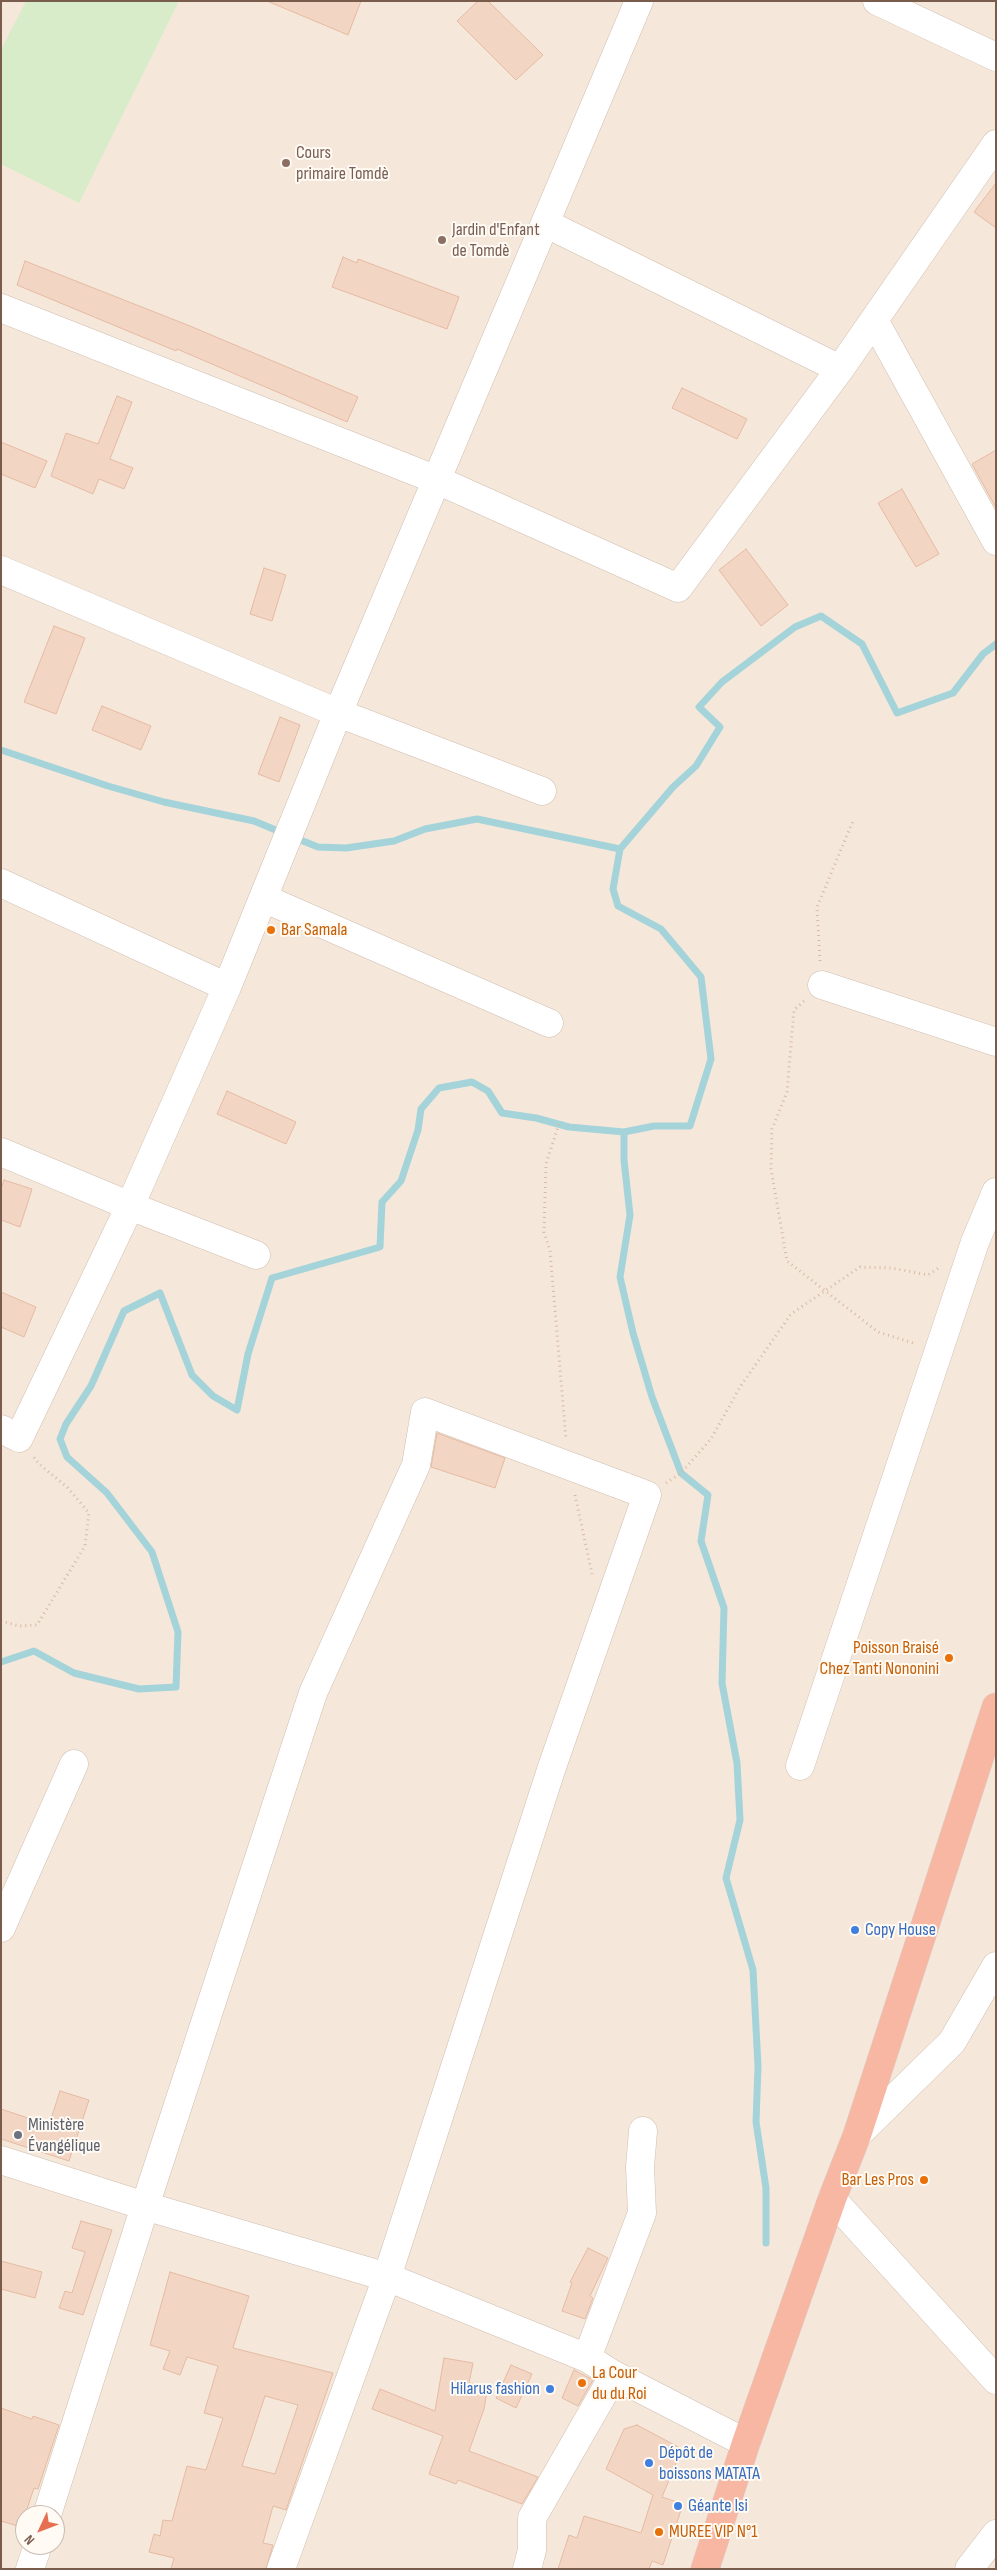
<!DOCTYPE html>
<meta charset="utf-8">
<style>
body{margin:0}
#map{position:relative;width:997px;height:2570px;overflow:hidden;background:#fdf6ec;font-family:"Sofia Sans Condensed",sans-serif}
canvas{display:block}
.frame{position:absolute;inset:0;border:2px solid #7a5c4d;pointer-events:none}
.north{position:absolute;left:15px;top:2505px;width:50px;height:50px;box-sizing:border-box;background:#fffaf3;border:1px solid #cabbb1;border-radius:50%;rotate:227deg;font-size:14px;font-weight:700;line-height:20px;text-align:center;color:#7a5c4d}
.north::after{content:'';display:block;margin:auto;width:18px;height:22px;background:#e76f51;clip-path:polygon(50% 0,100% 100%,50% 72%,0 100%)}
</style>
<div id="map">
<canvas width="997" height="2570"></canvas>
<div class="frame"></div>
<div class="north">N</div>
</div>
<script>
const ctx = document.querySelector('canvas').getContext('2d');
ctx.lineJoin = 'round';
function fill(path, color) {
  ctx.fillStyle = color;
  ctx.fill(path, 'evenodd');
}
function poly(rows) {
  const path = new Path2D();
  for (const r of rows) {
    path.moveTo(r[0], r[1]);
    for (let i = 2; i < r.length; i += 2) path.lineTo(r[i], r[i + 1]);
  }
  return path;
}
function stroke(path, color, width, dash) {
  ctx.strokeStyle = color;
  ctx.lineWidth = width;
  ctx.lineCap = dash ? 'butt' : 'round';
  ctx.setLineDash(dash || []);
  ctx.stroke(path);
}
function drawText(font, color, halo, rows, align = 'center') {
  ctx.font = font + ' "Sofia Sans Condensed",sans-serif';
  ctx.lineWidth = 4;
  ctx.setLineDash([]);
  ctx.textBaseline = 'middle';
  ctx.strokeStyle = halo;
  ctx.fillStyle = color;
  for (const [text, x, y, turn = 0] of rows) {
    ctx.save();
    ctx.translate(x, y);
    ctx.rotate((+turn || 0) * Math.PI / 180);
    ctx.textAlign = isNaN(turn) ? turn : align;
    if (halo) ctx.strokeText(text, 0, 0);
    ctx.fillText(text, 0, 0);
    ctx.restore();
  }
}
fill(poly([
 [1,1,996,1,996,2569,1,2569],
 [25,2515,55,2515,55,2545,25,2545]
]), '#f5e8da');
fill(poly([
 [26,1,179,1,79,203,1,164,1,50]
]), '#d8ecc9');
stroke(poly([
 [1,750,108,786,164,802,254,821,283,833],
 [293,837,318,847,346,848,394,841,425,829,477,819,620,849],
 [624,1132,624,1160,630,1215,620,1277,633,1333,652,1397,681,1473,708,1495,701,1541,724,1608,722,1683,737,1763,740,1820,726,1878,753,1970,758,2066,756,2122,766,2188,766,2243],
 [1,1662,34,1651,74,1673,139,1689,176,1687,178,1632,152,1552,107,1493,67,1457,60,1439,66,1424,91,1386,124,1311,160,1293,192,1375,213,1396,237,1410,248,1354,272,1278,380,1247,382,1202,401,1181,418,1130,421,1109,439,1088,472,1082,488,1091,502,1113,536,1118,569,1127,624,1132,654,1126,690,1126,711,1059,701,977,661,929,618,906,613,889,620,849,673,787,696,766,720,727,699,707,722,682,795,627,821,616,862,644,897,713,953,693,983,654,996,644]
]), '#a5d3da', 7);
const building = poly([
 [267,1,361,1,348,35,267,1],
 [478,1,488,1,543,55,516,80,457,21,478,1],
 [996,183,996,228,974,212,996,183],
 [343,257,357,263,358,259,459,297,447,329,332,287,343,257],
 [25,261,190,326,358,397,347,422,177,349,176,351,17,285,25,261],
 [682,388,747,419,737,439,672,408,682,388],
 [117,396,132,402,110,459,133,468,124,489,99,479,93,494,51,476,66,433,98,444,117,396],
 [1,442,47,461,35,488,1,474,1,442],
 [996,450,996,508,972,464,996,450],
 [902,489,939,554,916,567,878,503,902,489],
 [746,549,788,605,761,626,719,570,746,549],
 [264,568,286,575,272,621,250,614,264,568],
 [54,626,85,638,56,714,24,702,54,626],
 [102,706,151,726,141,750,92,730,102,706],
 [280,717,300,725,279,782,258,774,280,717],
 [227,1091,296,1122,286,1144,217,1114,227,1091],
 [4,1180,32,1189,20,1227,1,1220,1,1189,4,1180],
 [1,1292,36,1307,24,1337,1,1327,1,1292],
 [437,1433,505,1458,495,1488,431,1467,437,1433],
 [60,2091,89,2100,69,2161,1,2139,1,2109,49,2125,60,2091],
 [81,2221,112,2230,83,2315,59,2308,65,2291,72,2293,85,2252,72,2248,81,2221],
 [588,2248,608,2258,590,2296,593,2298,585,2319,562,2311,572,2283,570,2282,588,2248],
 [1,2261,42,2272,35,2298,1,2289,1,2261],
 [170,2272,249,2296,233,2348,333,2373,286,2510,273,2506,263,2543,273,2545,266,2569,171,2569,174,2558,149,2552,154,2534,160,2536,163,2520,172,2521,187,2466,206,2470,223,2418,204,2413,218,2366,187,2357,180,2375,163,2369,170,2351,150,2345,170,2272],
 [265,2396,298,2405,275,2474,242,2466,265,2396],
 [444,2358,473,2363,469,2383,488,2386,484,2409,469,2451,538,2477,522,2504,458,2480,456,2484,429,2474,443,2436,372,2409,380,2389,435,2411,444,2358],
 [511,2365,532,2374,516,2408,496,2398,511,2365],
 [574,2370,593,2380,578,2406,562,2398,574,2370],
 [1,2408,32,2419,33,2416,59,2425,38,2489,34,2488,21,2527,1,2521,1,2408],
 [637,2425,682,2449,662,2497,683,2504,663,2565,652,2561,649,2569,558,2569,569,2535,577,2538,584,2516,641,2533,653,2495,606,2469,624,2429,637,2425]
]);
fill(building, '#f3d5c3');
stroke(building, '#e6bba3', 1);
const minor = poly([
 [877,1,996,57],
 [545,223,840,369],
 [1,308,437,480,678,588,840,369,996,144],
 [874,320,996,541],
 [1,570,338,713,542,791],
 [1,883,227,987],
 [263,898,549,1023],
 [822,985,996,1042],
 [1,1152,130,1206,19,1438,1,1429],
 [256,1255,130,1206,227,987,338,713,639,1],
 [800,1766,975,1242,996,1192],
 [1,1928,74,1764],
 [857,2135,952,2042,996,1966],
 [1,2160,145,2206,387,2277,587,2358,614,2375,746,2443],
 [832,2199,996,2380],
 [587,2358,642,2213,640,2167,643,2131],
 [47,2515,145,2206,313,1693,416,1465,425,1412,647,1495,552,1767,387,2277,281,2569],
 [30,2569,38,2545],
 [527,2569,532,2550,532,2518,614,2375],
 [969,2569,996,2534]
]);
const highway = poly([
 [705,2569,746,2443,832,2199,857,2135,996,1707]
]);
stroke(minor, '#d1beb0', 29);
stroke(highway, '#dad1cd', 29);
stroke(poly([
 [820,961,817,907,853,821],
 [804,1001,794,1010,787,1092,772,1129,771,1169,787,1261,878,1332,916,1344],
 [559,1124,546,1164,544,1232,550,1251,566,1439],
 [666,1483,681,1473,711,1439,740,1387,791,1314,860,1267,892,1268,928,1275,940,1267],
 [575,1495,592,1574],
 [1,1621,19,1626,37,1625,85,1546,89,1513,67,1487,39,1464,33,1456]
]), '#d9b8a5', 3, [1, 4]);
stroke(minor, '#fff', 28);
stroke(highway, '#f7b7a3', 28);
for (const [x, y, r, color] of [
 [286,163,5,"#8d6e63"],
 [442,240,5,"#8d6e63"],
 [271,930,5,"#e8710a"],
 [949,1658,5,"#e8710a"],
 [855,1930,5,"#3f7fe0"],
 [18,2135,5,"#6b7280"],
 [924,2180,5,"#e8710a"],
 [582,2383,5,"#e8710a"],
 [550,2389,5,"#3f7fe0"],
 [649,2463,5,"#3f7fe0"],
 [678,2506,5,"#3f7fe0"],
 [659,2532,5,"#e8710a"]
]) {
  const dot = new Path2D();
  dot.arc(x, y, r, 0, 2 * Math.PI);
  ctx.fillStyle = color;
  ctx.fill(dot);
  stroke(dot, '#fffaf3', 2);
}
drawText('18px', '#785e54', '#fffaf3', [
 ["Cours",296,153],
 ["primaire Tomdè",296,174],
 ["Jardin d'Enfant",452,230],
 ["de Tomdè",452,251]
], 'left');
drawText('18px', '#c56008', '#fffaf3', [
 ["Bar Samala",281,930],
 ["Poisson Braisé",939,1648,"right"],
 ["Chez Tanti Nononini",939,1669,"right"],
 ["Bar Les Pros",914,2180,"right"],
 ["La Cour",592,2373],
 ["du du Roi",592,2394],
 ["MUREE VIP N°1",669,2532]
], 'left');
drawText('18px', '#366cbe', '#fffaf3', [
 ["Copy House",865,1930],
 ["Hilarus fashion",540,2389,"right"],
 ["Dépôt de",659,2453],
 ["boissons MATATA",659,2474],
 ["Géante Isi",688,2506]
], 'left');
drawText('18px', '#5b616d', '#fffaf3', [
 ["Ministère",28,2125],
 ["Évangélique",28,2146]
], 'left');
</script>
